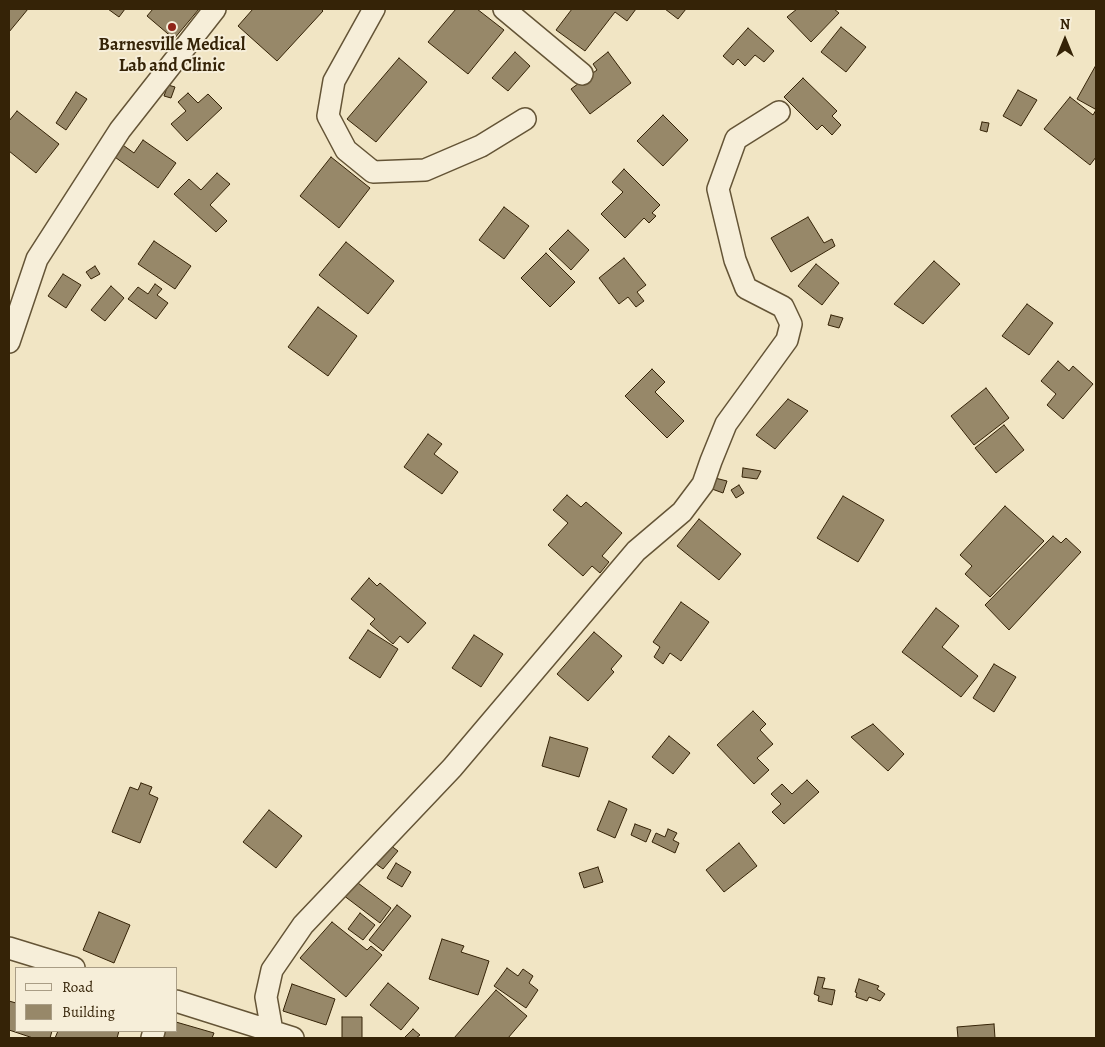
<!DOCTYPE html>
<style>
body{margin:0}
#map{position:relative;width:1105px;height:1047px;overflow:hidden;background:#f1e5c4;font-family:Alegreya,serif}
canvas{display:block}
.frame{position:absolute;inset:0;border:10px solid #352307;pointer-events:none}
.legend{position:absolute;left:15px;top:967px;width:162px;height:65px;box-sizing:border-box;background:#f6eed9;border:1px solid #a99d85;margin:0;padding:6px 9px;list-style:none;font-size:15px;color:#352307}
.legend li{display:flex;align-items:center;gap:10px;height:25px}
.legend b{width:25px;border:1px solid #a99d85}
.north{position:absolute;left:1040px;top:15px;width:50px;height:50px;-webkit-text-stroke:4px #f6eed9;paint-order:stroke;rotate:0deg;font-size:14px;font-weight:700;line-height:20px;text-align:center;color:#352307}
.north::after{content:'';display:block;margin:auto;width:18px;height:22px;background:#352307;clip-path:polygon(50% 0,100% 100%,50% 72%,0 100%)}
</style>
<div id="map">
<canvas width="1105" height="1047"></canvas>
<div class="frame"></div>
<ul class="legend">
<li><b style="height:6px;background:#f6eed9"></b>Road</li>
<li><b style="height:14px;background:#978869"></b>Building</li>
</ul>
<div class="north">N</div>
</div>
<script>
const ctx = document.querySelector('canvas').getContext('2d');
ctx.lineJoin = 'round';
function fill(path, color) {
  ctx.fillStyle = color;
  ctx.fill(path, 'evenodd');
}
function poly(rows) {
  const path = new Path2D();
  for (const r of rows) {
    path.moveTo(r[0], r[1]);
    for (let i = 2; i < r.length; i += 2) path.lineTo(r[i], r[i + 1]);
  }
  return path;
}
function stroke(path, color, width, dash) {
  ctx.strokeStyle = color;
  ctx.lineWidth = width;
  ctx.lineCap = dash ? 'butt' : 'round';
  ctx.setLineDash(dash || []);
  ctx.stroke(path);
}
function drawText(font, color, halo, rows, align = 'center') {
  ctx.font = font + ' Alegreya,serif';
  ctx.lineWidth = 4;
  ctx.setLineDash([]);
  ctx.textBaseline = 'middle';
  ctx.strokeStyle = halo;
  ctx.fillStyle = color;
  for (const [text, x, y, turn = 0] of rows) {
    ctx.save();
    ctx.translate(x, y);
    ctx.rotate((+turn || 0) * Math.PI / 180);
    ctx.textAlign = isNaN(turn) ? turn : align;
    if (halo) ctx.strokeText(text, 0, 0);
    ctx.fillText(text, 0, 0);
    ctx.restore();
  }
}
const building = poly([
 [9,9,28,9,9,32,9,9],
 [108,9,125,9,119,17,108,9],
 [153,9,199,9,174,39,147,16,153,9],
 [253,9,321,9,323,11,277,61,238,26,253,9],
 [456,9,477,9,504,30,468,74,428,42,456,9],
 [572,9,636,9,627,21,615,12,585,51,556,30,572,9],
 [665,9,686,9,678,19,665,9],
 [797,9,834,9,839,13,811,42,787,17,797,9],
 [841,27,866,47,846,72,821,52,841,27],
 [748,28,774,51,764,62,755,55,745,66,738,59,733,65,723,56,748,28],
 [515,52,530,66,508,91,492,78,515,52],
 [608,52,631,83,590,114,571,89,597,70,593,64,608,52],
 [399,58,427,82,376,142,347,119,399,58],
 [1096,65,1096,107,1095,109,1077,99,1096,65],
 [803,78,837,111,832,116,841,125,832,135,822,125,817,130,784,97,803,78],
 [168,85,175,87,171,98,164,96,168,85],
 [1018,90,1037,100,1021,126,1003,116,1018,90],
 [76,92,87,99,66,130,56,123,76,92],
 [188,93,198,103,208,94,222,108,187,141,171,124,186,111,178,102,188,93],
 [1070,97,1093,115,1096,110,1096,157,1090,165,1044,129,1070,97],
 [17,111,59,144,36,173,9,151,9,121,17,111],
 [663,115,688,140,663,166,637,141,663,115],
 [982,122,989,123,987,132,980,130,982,122],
 [143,140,176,163,158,188,112,155,120,143,134,153,143,140],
 [331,157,370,188,339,228,300,196,331,157],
 [624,169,660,205,652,213,656,216,649,223,644,218,625,238,601,214,623,192,612,182,624,169],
 [217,173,230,184,210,205,227,221,216,232,174,194,189,179,201,190,217,173],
 [504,207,529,226,504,259,479,240,504,207],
 [808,217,824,243,832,239,835,246,791,272,771,238,808,217],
 [568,230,589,250,571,270,549,249,568,230],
 [154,241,191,266,175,289,138,264,154,241],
 [346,242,394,281,368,314,319,275,346,242],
 [546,253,575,282,550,307,521,278,546,253],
 [624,258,646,285,637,292,644,301,636,307,628,297,619,304,599,278,624,258],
 [934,261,960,284,923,324,894,304,934,261],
 [816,264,839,283,822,305,798,286,816,264],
 [95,266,100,274,91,279,86,272,95,266],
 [63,274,81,285,66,308,48,296,63,274],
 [155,284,162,289,157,295,168,303,156,319,128,299,138,287,148,294,155,284],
 [111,286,124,298,105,321,91,310,111,286],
 [1027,304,1053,323,1029,355,1002,336,1027,304],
 [318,307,357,336,328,376,288,347,318,307],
 [831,315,843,318,839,328,828,325,831,315],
 [1058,361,1069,371,1073,366,1093,384,1063,419,1047,405,1056,394,1041,381,1058,361],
 [652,369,665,382,655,392,684,421,667,438,625,396,652,369],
 [986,388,1009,418,974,445,951,416,986,388],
 [788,399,808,411,775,449,756,435,788,399],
 [1004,425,1024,450,996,473,975,448,1004,425],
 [428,434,442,444,434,454,458,472,442,494,404,467,428,434],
 [743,468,761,471,757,479,742,477,743,468],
 [715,478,727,481,723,493,712,489,715,478],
 [739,485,744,493,736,498,731,490,739,485],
 [567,495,581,507,586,502,622,533,602,556,609,562,600,573,592,566,583,576,548,545,568,523,553,510,567,495],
 [843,496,884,520,858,562,817,538,843,496],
 [1005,506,1044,541,990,597,965,574,972,566,960,555,1005,506],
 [699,519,741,554,719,580,677,546,699,519],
 [1053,536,1061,543,1066,538,1081,552,1009,630,985,605,1053,536],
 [369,578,377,586,380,583,426,623,408,643,400,636,393,644,370,624,375,619,351,599,369,578],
 [681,602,709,622,681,661,670,653,663,664,654,657,660,647,653,642,681,602],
 [936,608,959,626,942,647,978,676,961,697,902,652,936,608],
 [368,630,398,649,380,678,349,658,368,630],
 [594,632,622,656,611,669,614,672,588,701,557,674,594,632],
 [474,635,503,654,481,687,452,668,474,635],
 [994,664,1016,677,994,712,973,698,994,664],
 [753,711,766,724,760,730,773,744,757,758,769,770,754,784,717,745,753,711],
 [873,724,904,754,888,771,851,737,873,724],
 [669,736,690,753,673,774,652,757,669,736],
 [550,737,588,748,579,777,542,766,550,737],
 [807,780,819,792,784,824,772,812,781,804,771,794,782,784,792,794,807,780],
 [141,783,152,787,149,794,158,798,140,843,112,832,130,787,138,790,141,783],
 [609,801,627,809,615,838,597,830,609,801],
 [269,810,302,836,276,868,243,842,269,810],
 [635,824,651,830,646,842,631,835,635,824],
 [668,829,677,833,673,840,679,843,675,853,652,842,656,833,665,837,668,829],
 [386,842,398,851,383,869,372,861,386,842],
 [739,843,757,866,724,892,706,870,739,843],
 [396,863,411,872,402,887,387,878,396,863],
 [598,867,603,882,584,888,579,873,598,867],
 [354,880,391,908,380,923,343,895,354,880],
 [397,905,411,916,383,951,369,940,397,905],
 [99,912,130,925,114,963,83,950,99,912],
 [360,913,375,925,363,940,348,929,360,913],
 [332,922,367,950,371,946,382,955,346,997,300,958,332,922],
 [442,939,464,946,461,952,489,961,478,995,429,979,442,939],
 [507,968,518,976,523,969,533,976,529,983,538,990,526,1008,494,986,507,968],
 [818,977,825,978,822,988,835,990,832,1005,818,1001,819,996,814,994,818,977],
 [859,979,879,986,877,989,885,994,880,1001,869,997,867,1001,856,997,857,993,855,992,859,979],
 [388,983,419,1008,401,1030,370,1005,388,983],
 [292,984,335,999,326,1025,283,1011,292,984],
 [496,990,527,1016,508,1038,454,1038,496,990],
 [9,1001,16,1003,16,1031,52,1031,50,1038,33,1038,9,1030,9,1001],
 [342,1017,362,1017,362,1038,342,1038,342,1017],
 [176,1022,214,1033,212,1038,161,1038,163,1031,176,1031,176,1022],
 [994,1024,995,1038,958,1038,957,1027,994,1024],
 [413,1029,420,1035,416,1038,404,1038,413,1029],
 [58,1031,119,1031,117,1038,55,1038,58,1031]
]);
fill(building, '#978869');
stroke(building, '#352307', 1);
const minor = poly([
 [374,9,334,81,328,116,346,150,373,172,425,170,481,146,525,119],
 [504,9,582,74],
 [9,342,37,259,120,130,215,9],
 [9,948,74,968],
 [176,1001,293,1038],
 [272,1031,266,997,272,970,303,925,452,768,636,551,682,512,703,484,711,461,726,424,787,340,791,324,783,307,746,288,735,260,718,189,736,139,779,112],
 [152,1038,154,1031]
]);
stroke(minor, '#645436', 24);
stroke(minor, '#f6eed9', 21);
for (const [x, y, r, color] of [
 [172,27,5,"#8f2418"]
]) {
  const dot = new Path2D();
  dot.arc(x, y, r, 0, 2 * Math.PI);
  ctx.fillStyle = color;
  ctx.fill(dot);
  stroke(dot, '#f6eed9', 2);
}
drawText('bold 18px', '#352307', '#f6eed9', [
 ["Barnesville Medical",172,46],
 ["Lab and Clinic",172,67]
]);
</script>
